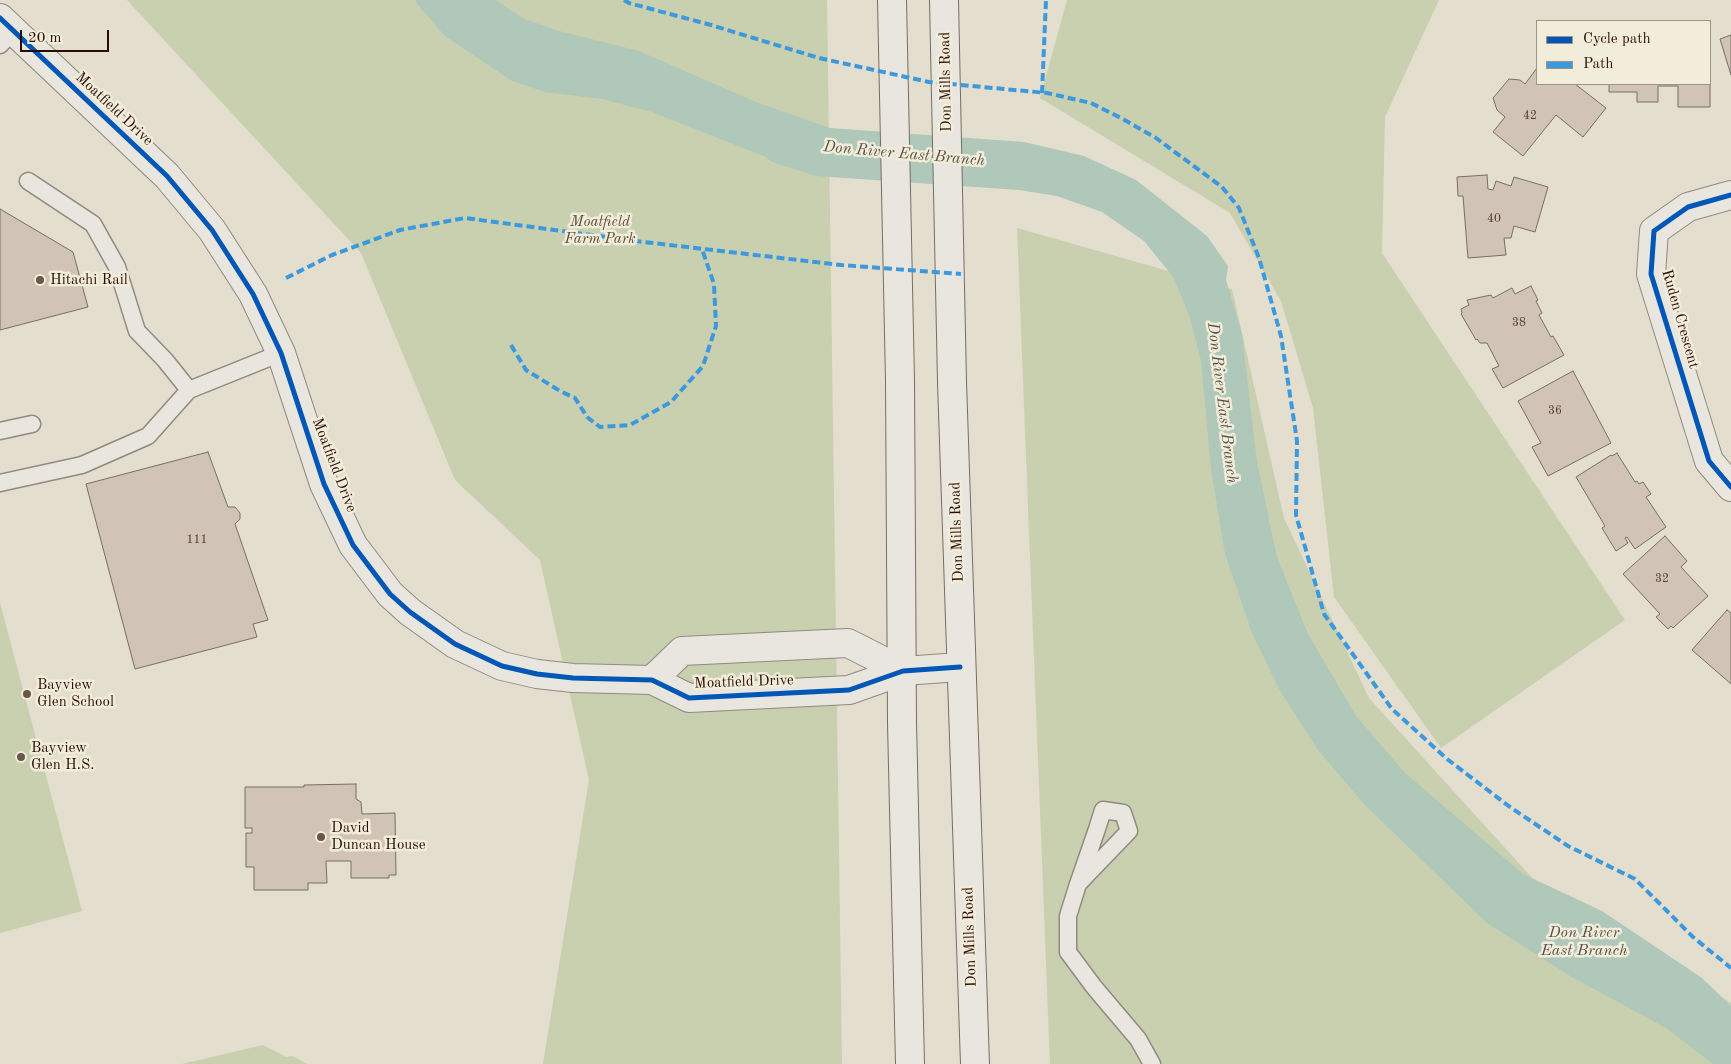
<!DOCTYPE html>
<style>
body{margin:0}
#map{position:relative;width:1731px;height:1064px;overflow:hidden;background:#e3dece;font-family:"Old Standard TT",serif}
canvas{display:block}
.legend{position:absolute;left:1536px;top:20px;width:175px;height:65px;box-sizing:border-box;background:#f2ecda;border:1px solid #a29283;margin:0;padding:6px 9px;list-style:none;font-size:15px;color:#2a0c01}
.legend li{display:flex;align-items:center;gap:10px;height:25px}
.legend b{width:25px;border:1px solid #a29283}
.scale{position:absolute;left:20px;top:30px;width:89px;height:22px;box-sizing:border-box;border:2px solid #2a0c01;border-top:0;padding-left:6px;font-size:15px;line-height:18px;white-space:nowrap;color:#2a0c01;-webkit-text-stroke:4px #f2ecda;paint-order:stroke}
</style>
<div id="map">
<canvas width="1731" height="1064"></canvas>
<ul class="legend">
<li><b style="height:6px;background:#0057b8"></b>Cycle path</li>
<li><b style="height:6px;background:#3d99dd"></b>Path</li>
</ul>
<div class="scale">20 m</div>
</div>
<script>
const ctx = document.querySelector('canvas').getContext('2d');
ctx.lineJoin = 'round';
function fill(path, color) {
  ctx.fillStyle = color;
  ctx.fill(path, 'evenodd');
}
function poly(rows) {
  const path = new Path2D();
  for (const r of rows) {
    path.moveTo(r[0], r[1]);
    for (let i = 2; i < r.length; i += 2) path.lineTo(r[i], r[i + 1]);
  }
  return path;
}
function stroke(path, color, width, dash) {
  ctx.strokeStyle = color;
  ctx.lineWidth = width;
  ctx.lineCap = dash ? 'butt' : 'round';
  ctx.setLineDash(dash || []);
  ctx.stroke(path);
}
function drawText(font, color, halo, rows, align = 'center') {
  ctx.font = font + ' "Old Standard TT",serif';
  ctx.lineWidth = 5;
  ctx.setLineDash([]);
  ctx.textBaseline = 'middle';
  ctx.strokeStyle = halo;
  ctx.fillStyle = color;
  for (const [text, x, y, turn = 0] of rows) {
    ctx.save();
    ctx.translate(x, y);
    ctx.rotate((+turn || 0) * Math.PI / 180);
    ctx.textAlign = isNaN(turn) ? turn : align;
    if (halo) ctx.strokeText(text, 0, 0);
    ctx.fillText(text, 0, 0);
    ctx.restore();
  }
}
fill(poly([
 [127,0,827,0,842,1064,543,1064,589,780,540,560,455,480,361,253],
 [1067,0,1439,0,1385,117,1382,253,1625,620,1441,748,1334,597,1313,408,1281,301,1230,213,1040,98],
 [1017,228,1232,289,1284,518,1369,698,1535,881,1731,1003,1731,1064,1050,1064],
 [0,603,82,911,0,933],
 [263,1045,286,1057,293,1056,307,1064,182,1064]
]), '#c9d0b0');
fill(poly([
 [416,0,496,0,522,18,559,31,639,51,756,102,830,128,1024,142,1084,156,1136,180,1207,236,1228,266,1226,280,1242,334,1257,462,1277,557,1308,634,1356,716,1405,773,1523,874,1602,911,1702,978,1731,1006,1731,1064,1713,1064,1666,1028,1570,976,1487,923,1364,804,1318,750,1279,689,1252,633,1225,554,1211,469,1201,361,1190,318,1174,278,1144,241,1102,212,1057,196,1019,190,816,176,772,162,766,157,652,112,602,99,545,92,512,81,445,36,417,4]
]), '#afc8b9');
const building = poly([
 [1731,35,1731,75,1720,39,1731,35],
 [1537,68,1537,84,1575,84,1606,108,1583,137,1556,115,1523,156,1493,132,1505,117,1497,110,1493,98,1509,79,1520,80,1525,84,1537,68],
 [1710,72,1710,107,1678,107,1678,86,1658,86,1658,102,1637,102,1637,92,1609,92,1609,84,1710,84,1710,72],
 [1487,175,1488,189,1493,190,1496,181,1511,186,1514,177,1548,187,1535,232,1514,226,1511,238,1504,238,1506,255,1468,258,1463,196,1458,196,1457,177,1487,175],
 [0,209,73,252,88,307,0,330,0,209],
 [1531,286,1538,300,1536,301,1542,313,1539,315,1551,337,1553,336,1564,355,1503,388,1492,369,1499,366,1487,343,1480,343,1477,339,1476,340,1461,314,1462,313,1461,309,1469,305,1467,300,1491,295,1493,298,1512,288,1515,294,1531,286],
 [1573,371,1611,443,1548,476,1532,447,1541,443,1518,401,1573,371],
 [208,452,228,507,235,507,240,513,240,519,235,524,268,620,253,624,257,637,135,669,86,484,208,452],
 [1617,453,1635,482,1637,481,1639,484,1643,482,1651,494,1646,497,1666,527,1635,549,1627,537,1625,538,1628,543,1616,551,1602,528,1605,526,1576,477,1611,455,1612,456,1617,453],
 [1665,536,1687,561,1681,567,1708,596,1673,628,1671,626,1668,629,1656,617,1660,614,1623,574,1665,536],
 [1727,610,1731,613,1731,684,1692,650,1727,610],
 [356,784,356,799,361,802,362,814,395,813,396,875,389,875,389,878,351,878,351,861,326,861,327,883,308,883,308,890,254,890,254,867,246,867,246,833,252,833,252,828,245,828,245,787,304,787,304,785,356,784]
]);
fill(building, '#d1c4b7');
stroke(building, '#766e64', 1);
const lane = poly([
 [0,45,13,31],
 [28,181,93,224,117,267,137,331,165,360,189,390,281,353],
 [0,431,32,424],
 [0,483,82,465,148,436,189,390],
 [1078,884,1129,831,1123,813,1103,810,1097,829,1078,884,1068,916,1068,952,1094,987,1138,1039,1152,1064]
]);
const street = poly([
 [0,18,167,176,212,230,253,294,281,353,324,484,353,545,390,594,410,612,455,644,502,666,537,674,573,678,652,680,689,698,849,690,903,671,960,667],
 [1731,195,1688,207,1654,231,1651,274,1709,461,1731,487],
 [652,680,682,651,848,643,903,671]
]);
const secondary = poly([
 [892,0,900,380,902,723,910,1064],
 [944,0,952,382,975,1064]
]);
stroke(lane, '#908a7f', 19);
stroke(street, '#908a7f', 30);
stroke(secondary, '#766e64', 30);
stroke(lane, '#e9e6df', 16);
stroke(street, '#e9e6df', 28);
stroke(secondary, '#e9e6df', 28);
stroke(poly([
 [624,0,629,3,711,25,819,58,929,82,1047,93,1091,103,1123,119,1156,138,1222,187,1239,208,1259,258,1281,336,1297,441,1296,515,1324,614,1392,709,1447,759,1510,807,1568,846,1635,879,1693,937,1731,968],
 [1042,93,1046,0],
 [286,278,332,255,400,230,465,218,644,242,841,265,961,274],
 [511,345,526,370,560,391,575,398,587,417,600,427,630,425,671,402,703,366,716,326,714,284,702,249]
]), '#3d99dd', 4, [8, 4]);
stroke(poly([
 [0,18,167,176,212,230,253,294,281,353,324,484,353,545,390,594,410,612,455,644,502,666,537,674,573,678,652,680,689,698,849,690,903,671,960,667],
 [1731,195,1688,207,1654,231,1651,274,1709,461,1731,487]
]), '#0057b8', 5);
for (const [x, y, r, color] of [
 [40,280,5,"#6b5649"],
 [27,694,5,"#6b5649"],
 [21,757,5,"#6b5649"],
 [321,837,5,"#6b5649"]
]) {
  const dot = new Path2D();
  dot.arc(x, y, r, 0, 2 * Math.PI);
  ctx.fillStyle = color;
  ctx.fill(dot);
  stroke(dot, '#f2ecda', 2);
}
drawText('12px', '#543a2e', null, [
 ["42",1530,116],
 ["40",1494,219],
 ["38",1519,323],
 ["36",1555,411],
 ["111",197,540],
 ["32",1662,579]
]);
drawText('15px', '#2a0c01', '#f2ecda', [
 ["Don Mills Road",946,82,-91],
 ["Moatfield Drive",114,109,43],
 ["Ruden Crescent",1680,319,74],
 ["Moatfield Drive",334,465,69],
 ["Don Mills Road",957,532,-92],
 ["Moatfield Drive",744,682,-2],
 ["Don Mills Road",970,937,-92]
]);
drawText('italic 15px', '#5a4c36', '#f2ecda', [
 ["Moatfield",600,222],
 ["Farm Park",600,239]
]);
drawText('15px', '#2a0c01', '#f2ecda', [
 ["Hitachi Rail",50,280],
 ["Bayview",37,685],
 ["Glen School",37,702],
 ["Bayview",31,748],
 ["Glen H.S.",31,765],
 ["David",331,828],
 ["Duncan House",331,845]
], 'left');
drawText('italic 16px', '#565347', '#f2ecda', [
 ["Don River East Branch",904,154,5],
 ["Don River East Branch",1222,403,83],
 ["Don River",1584,933],
 ["East Branch",1584,951]
]);
</script>
